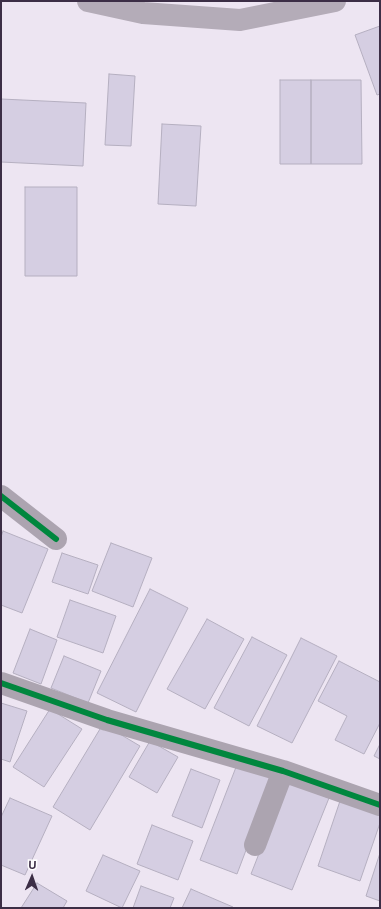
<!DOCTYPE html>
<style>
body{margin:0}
#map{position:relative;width:381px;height:909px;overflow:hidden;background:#ede5f2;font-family:Inter,sans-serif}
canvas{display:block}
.frame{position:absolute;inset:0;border:2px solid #3c2e46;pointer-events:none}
.north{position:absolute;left:12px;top:857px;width:40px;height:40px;-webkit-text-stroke:3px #fff;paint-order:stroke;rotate:2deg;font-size:11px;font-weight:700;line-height:16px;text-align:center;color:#3c2e46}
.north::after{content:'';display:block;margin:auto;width:14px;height:18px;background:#3c2e46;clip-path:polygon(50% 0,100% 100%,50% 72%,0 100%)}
</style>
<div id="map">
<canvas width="381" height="909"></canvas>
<div class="frame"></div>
<div class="north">U</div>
</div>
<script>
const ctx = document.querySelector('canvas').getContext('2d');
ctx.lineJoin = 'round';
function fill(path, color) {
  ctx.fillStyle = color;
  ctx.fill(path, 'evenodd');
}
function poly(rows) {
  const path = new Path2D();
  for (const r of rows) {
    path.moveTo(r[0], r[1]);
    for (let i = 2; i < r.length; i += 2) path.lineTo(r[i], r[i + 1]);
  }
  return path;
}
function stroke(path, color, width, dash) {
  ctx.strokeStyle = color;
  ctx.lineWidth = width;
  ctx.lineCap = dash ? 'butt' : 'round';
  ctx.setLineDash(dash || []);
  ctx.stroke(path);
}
const building = poly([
 [380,26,380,94,377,95,355,35,380,26],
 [109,74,135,76,131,146,105,145,109,74],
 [280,80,311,80,311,164,280,164,280,80],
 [311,80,361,80,362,164,311,164,311,80],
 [1,99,86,103,83,166,1,162,1,99],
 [162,124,201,126,196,206,158,204,162,124],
 [25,187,77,187,77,276,25,276,25,187],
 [3,531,48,549,22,613,1,605,1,537,3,531],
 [111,543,152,558,133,607,92,591,111,543],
 [62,553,98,565,88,594,52,582,62,553],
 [150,589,188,608,136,712,97,693,150,589],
 [70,600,116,616,103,653,57,637,70,600],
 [207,619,244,639,205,709,167,689,207,619],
 [30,629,57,640,41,684,13,673,30,629],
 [252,637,287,655,249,726,214,708,252,637],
 [301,638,337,656,292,743,257,726,301,638],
 [64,656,101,671,88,703,51,688,64,656],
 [339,661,380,682,380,723,364,754,335,740,347,716,318,701,339,661],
 [1,703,27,711,10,762,1,759,1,703],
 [50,709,82,729,44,787,13,767,50,709],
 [103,724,140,746,90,830,53,807,103,724],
 [150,741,178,757,157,793,129,777,150,741],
 [380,744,380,759,374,756,380,744],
 [238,762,274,776,237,874,200,860,238,762],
 [191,769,220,780,202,828,172,816,191,769],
 [287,782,329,798,292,890,251,874,287,782],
 [10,798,52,816,25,875,1,865,1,817,10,798],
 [340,801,380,815,380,823,360,881,318,866,340,801],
 [152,825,193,841,178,880,137,864,152,825],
 [380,853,380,901,366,896,380,853],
 [103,855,140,871,122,908,86,891,103,855],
 [37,883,67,901,63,908,21,908,37,883],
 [141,886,174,898,170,908,133,908,141,886],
 [191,889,233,907,233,908,182,908,191,889]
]);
fill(building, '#d5cee2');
stroke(building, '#b5afc0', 1);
stroke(poly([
 [1,496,56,539],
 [1,683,107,720,283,771,380,805],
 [255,845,283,771]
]), '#aca4b0', 22);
stroke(poly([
 [88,1,143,13,240,20,335,1]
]), '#b4acb8', 22);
stroke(poly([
 [1,496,56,539],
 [1,683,107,720,283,771,380,805]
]), '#00873e', 6);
</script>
